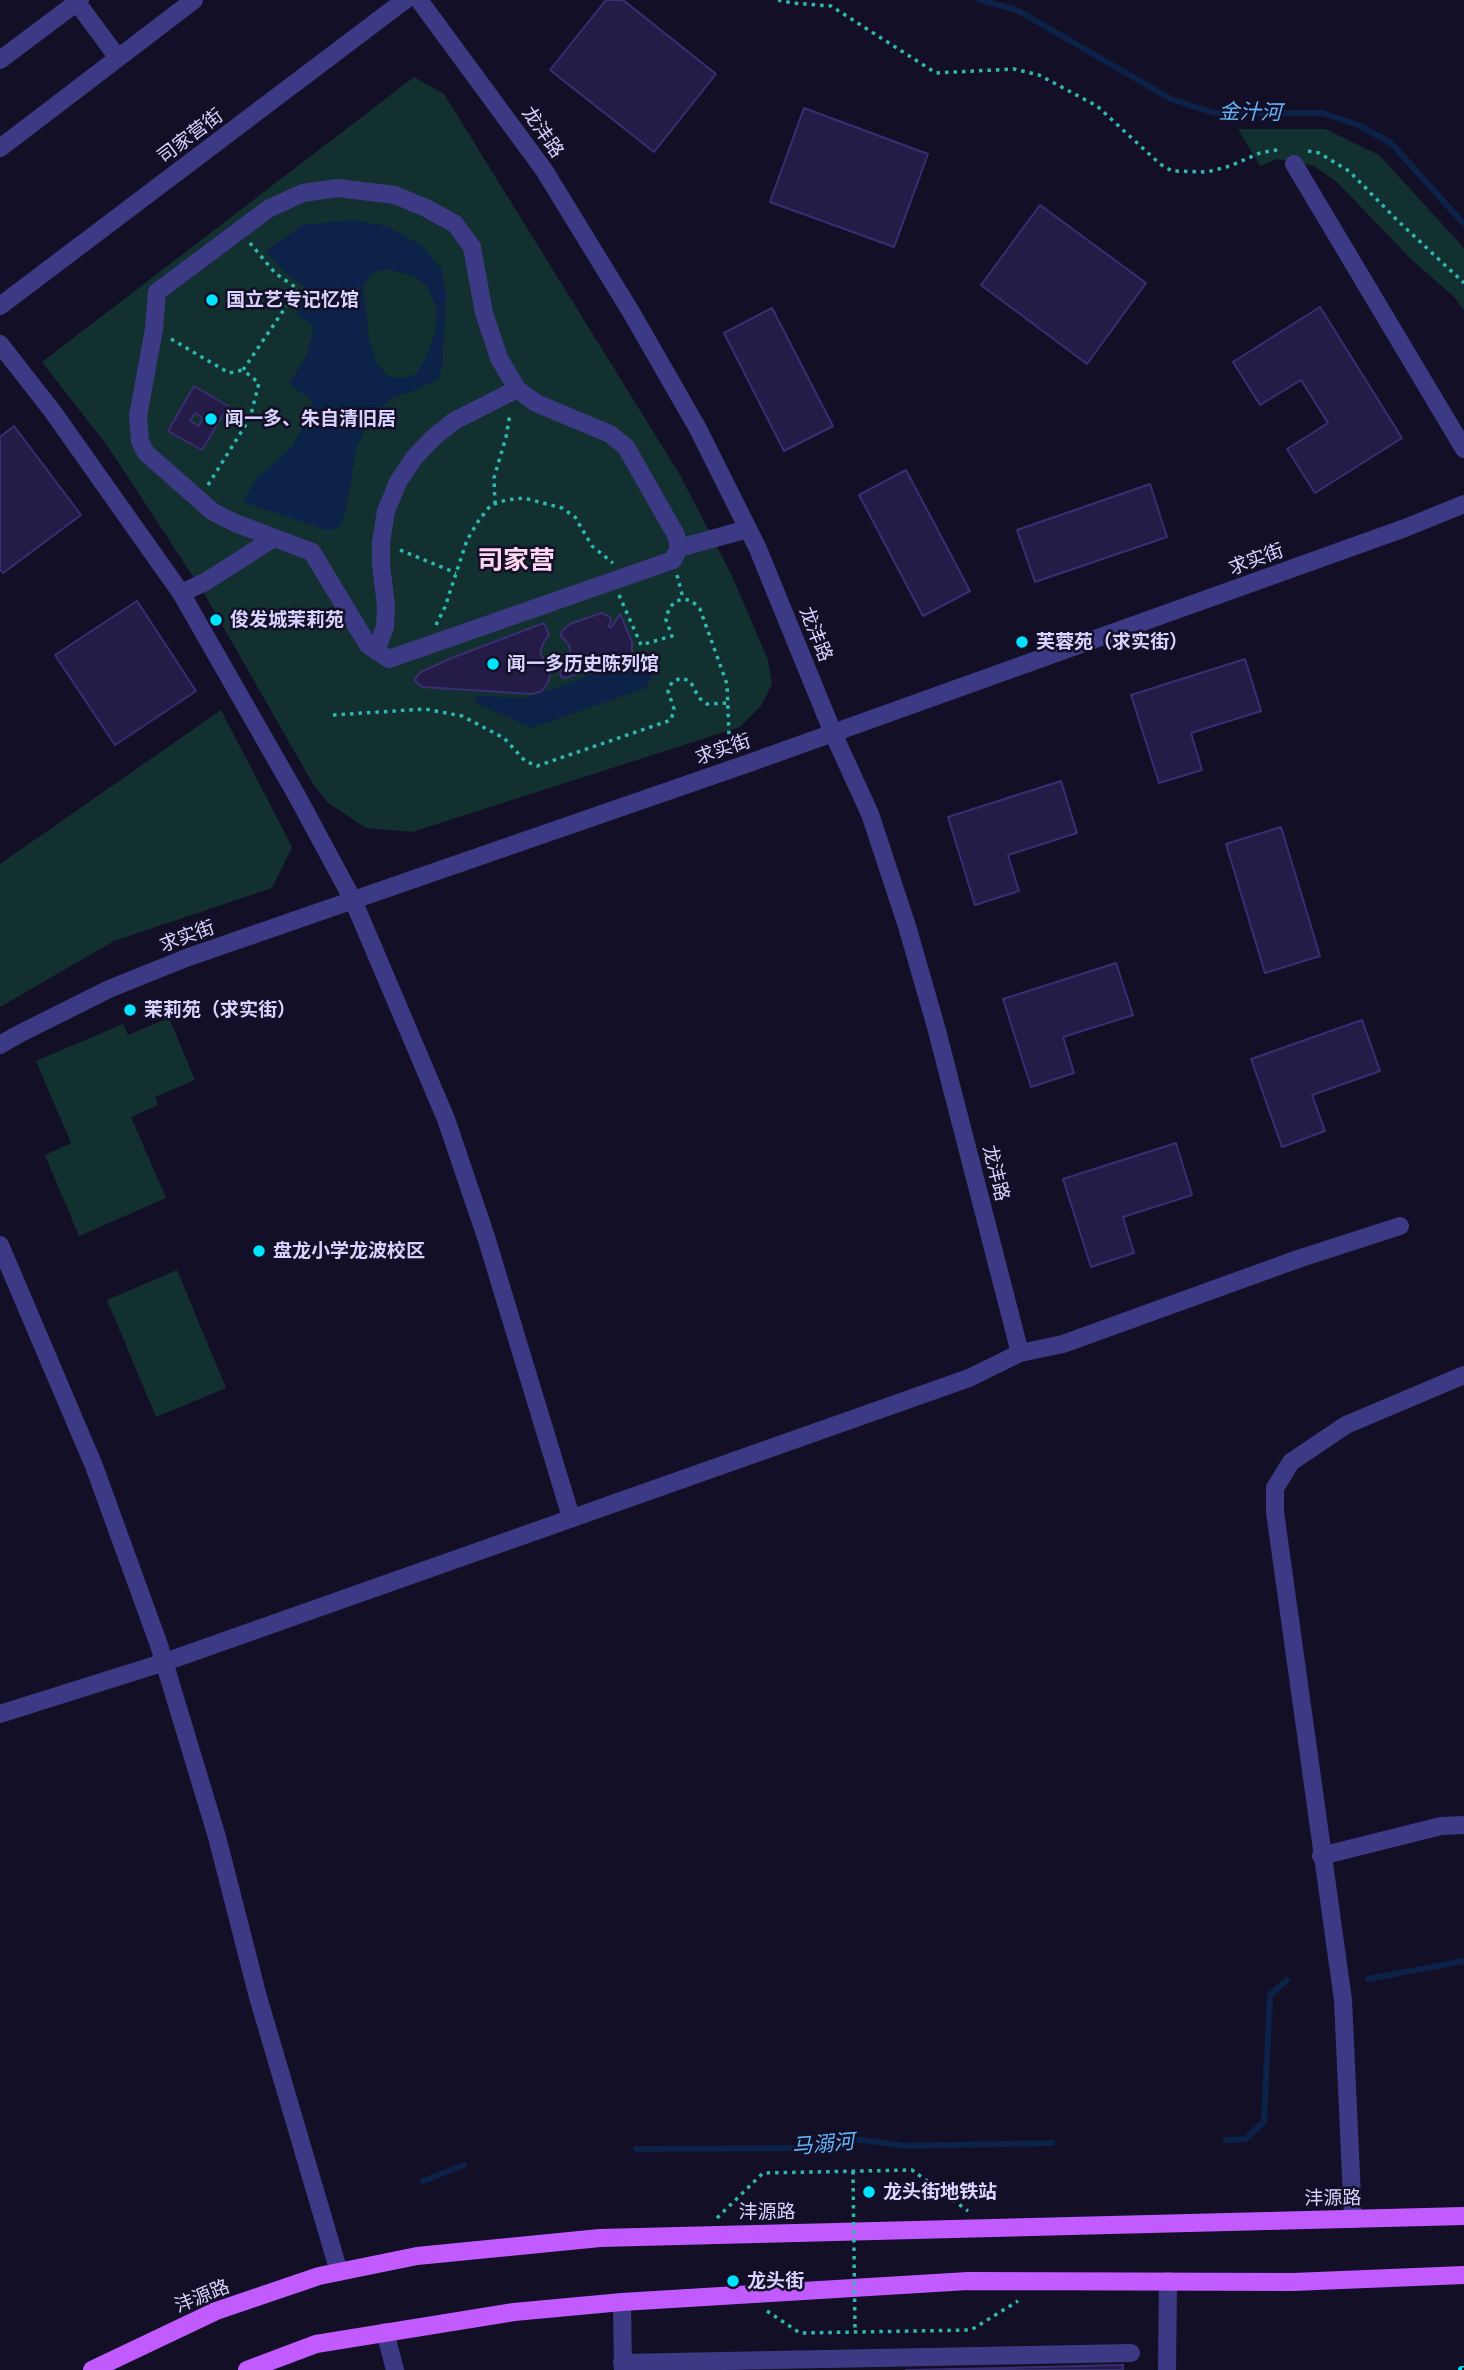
<!DOCTYPE html>
<meta charset="utf-8">
<style>
body{margin:0}
canvas{display:block;background:#130f26}
</style>
<canvas width="1464" height="2370"></canvas>
<script>
const ctx = document.querySelector('canvas').getContext('2d');
ctx.lineJoin = 'round';
function fill(path, color) {
  ctx.fillStyle = color;
  ctx.fill(path, 'evenodd');
}
function poly(rows) {
  const path = new Path2D();
  for (const r of rows) {
    path.moveTo(r[0], r[1]);
    for (let i = 2; i < r.length; i += 2) path.lineTo(r[i], r[i + 1]);
  }
  return path;
}
function stroke(path, color, width, dash) {
  ctx.strokeStyle = color;
  ctx.lineWidth = width;
  ctx.lineCap = dash ? 'butt' : 'round';
  ctx.setLineDash(dash || []);
  ctx.stroke(path);
}
function drawText(font, color, halo, rows, align = 'center') {
  ctx.font = font + ' Barlow,"Noto Sans SC",sans-serif';
  ctx.lineWidth = 5;
  ctx.setLineDash([]);
  ctx.textBaseline = 'middle';
  ctx.strokeStyle = halo;
  ctx.fillStyle = color;
  for (const [text, x, y, turn = 0] of rows) {
    ctx.save();
    ctx.translate(x, y);
    ctx.rotate((+turn || 0) * Math.PI / 180);
    ctx.textAlign = isNaN(turn) ? turn : align;
    if (halo) ctx.strokeText(text, 0, 0);
    ctx.fillText(text, 0, 0);
    ctx.restore();
  }
}
fill(poly([
 [414,77,444,94,680,475,732,576,768,660,772,684,761,706,740,727,412,832,366,828,327,802,313,784,205,595,109,448,42,362],
 [1238,129,1325,129,1379,155,1464,248,1464,310,1454,297,1412,260,1337,182,1314,166,1277,159,1260,166],
 [221,710,292,847,272,888,114,941,0,1007,0,864],
 [169,1018,195,1080,155,1097,158,1105,131,1117,166,1198,79,1236,45,1155,71,1143,36,1061,123,1024,128,1035],
 [177,1270,226,1388,156,1417,107,1300]
]), '#12302f');
fill(poly([
 [352,220,387,226,422,246,441,268,446,293,446,306,442,366,439,379,416,390,392,398,373,414,356,449,345,513,340,526,329,531,243,502,256,479,292,447,308,418,313,401,289,384,307,355,314,327,297,314,308,289,284,272,266,251,303,225],
 [378,270,391,270,415,277,426,285,437,308,435,334,425,359,416,374,402,379,388,376,376,362,369,339,363,285,372,274],
 [643,652,652,676,646,688,531,728,476,703,475,696,527,698,546,690,556,689]
]), '#0c2248');
stroke(poly([
 [980,0,1017,10,1171,99,1214,113,1322,113,1358,125,1391,143,1464,224],
 [1368,1979,1464,1961],
 [1226,2140,1245,2139,1264,2122,1270,1995,1287,1980],
 [636,2149,820,2148,854,2139,907,2146,1052,2143],
 [423,2181,464,2165]
]), '#0c2248', 6);
const building = poly([
 [606,0,623,0,716,74,654,152,550,70,606,0],
 [804,108,928,154,894,247,770,202,804,108],
 [1040,205,1146,283,1087,364,981,285,1040,205],
 [1320,307,1402,438,1315,493,1287,449,1328,423,1301,380,1260,405,1233,362,1320,307],
 [772,308,833,426,784,451,724,333,772,308],
 [194,386,228,406,202,450,168,431,194,386],
 [195,413,203,418,199,426,190,421,195,413],
 [14,426,81,515,3,573,0,569,0,437,14,426],
 [906,470,970,591,923,616,859,495,906,470],
 [1150,484,1167,537,1035,582,1017,530,1150,484],
 [137,601,196,691,115,745,55,655,137,601],
 [601,613,610,617,611,622,608,626,611,628,620,614,632,642,632,653,628,657,565,678,561,677,560,672,570,660,571,655,569,645,561,636,562,631,570,624,601,613],
 [544,623,549,635,543,643,540,653,551,672,548,682,542,691,532,694,422,687,414,680,421,672,454,657,544,623],
 [1245,659,1261,711,1191,733,1202,770,1159,783,1131,695,1245,659],
 [1061,781,1077,833,1008,855,1019,891,975,905,948,817,1061,781],
 [1281,827,1320,956,1265,973,1226,844,1281,827],
 [1116,963,1133,1015,1063,1037,1074,1073,1031,1087,1003,999,1116,963],
 [1362,1020,1380,1071,1312,1095,1325,1131,1282,1147,1251,1059,1362,1020],
 [1176,1143,1192,1195,1123,1217,1134,1253,1091,1267,1063,1179,1176,1143],
 [1123,2365,1123,2370,906,2370,1003,2368,1123,2365]
]);
fill(building, '#241b47');
stroke(building, '#3b2d73', 2);
stroke(poly([
 [778,0,793,3,831,6,936,73,1014,69,1039,75,1097,106,1160,164,1172,171,1207,172,1230,166,1260,153,1282,149],
 [1308,151,1319,153,1349,171,1397,220,1464,283],
 [171,339,229,373,243,370],
 [208,485,250,418,259,383,243,370,298,289,275,273,250,243],
 [495,504,494,478,506,437,510,414],
 [400,550,456,573],
 [677,575,683,598],
 [619,595,641,645,672,636,666,620,669,608,676,601,684,599,692,601,700,609,727,684,729,735,735,750],
 [436,625,445,607,467,540,479,520,491,505,506,500,524,498,562,508,575,517,592,546,613,563],
 [333,715,425,709,462,716,504,738,525,761,537,766,671,720,674,709,668,691,672,682,681,678,690,681,699,698,707,704,728,703],
 [717,2218,763,2173,912,2170,968,2211],
 [767,2311,800,2333,971,2330,1018,2301]
]), '#2fb8b0', 3.5, [3.5, 5]);
stroke(poly([
 [75,0,118,58],
 [419,0,544,170,631,312,697,427,758,549,833,733,870,814,907,926,936,1027,1020,1353],
 [0,60,80,0],
 [0,148,194,0],
 [1294,164,1464,449],
 [337,188,395,195,426,208,455,224,472,247,484,313,499,358,517,389,536,403,610,434,626,447,676,535,679,548,673,560,389,659,368,645,312,552,235,523,213,512,146,453,140,441,138,416,154,329,157,292,268,209,303,193,337,188],
 [0,306,405,0],
 [0,344,53,412,181,593,297,796,353,900,446,1119,486,1237,571,1517],
 [679,548,748,529],
 [181,593,205,582,274,538],
 [376,651,385,627,386,606,381,564,381,542,386,511,398,482,414,458,433,438,454,421,517,389],
 [0,1045,19,1034,109,989,186,958,752,762,1405,528,1464,504],
 [0,1245,94,1466,159,1645,217,1837,258,1997,339,2272],
 [0,1714,165,1662,969,1378,1020,1353,1063,1344,1298,1259,1400,1226],
 [1321,1856,1441,1826,1464,1825],
 [1353,2219,1343,2000,1275,1512,1275,1488,1291,1462,1346,1425,1464,1375],
 [622,2302,623,2370],
 [385,2332,395,2370],
 [622,2363,1131,2353],
 [1167,2370,1168,2281]
]), '#3d3a85', 18);
stroke(poly([
 [92,2370,216,2311,319,2276,417,2256,600,2238,1464,2216],
 [247,2370,316,2344,514,2312,622,2302,968,2281,1293,2282,1464,2275]
]), '#c25bff', 18);
const rail = poly([
 [1462,2370,1464,2370]
]);
stroke(rail, '#00e5ff', 8);
stroke(rail, '#130f26', 5, [16]);
stroke(poly([
 [853,2171,855,2332]
]), '#2fb8b0', 3.5, [3.5, 5]);
for (const [x, y, r, color] of [
 [212,300,7,"#00e5ff"],
 [211,419,7,"#00e5ff"],
 [216,620,7,"#00e5ff"],
 [1022,642,7,"#00e5ff"],
 [493,664,7,"#00e5ff"],
 [130,1010,7,"#00e5ff"],
 [259,1251,7,"#00e5ff"],
 [869,2192,7,"#00e5ff"],
 [733,2281,7,"#00e5ff"]
]) {
  const dot = new Path2D();
  dot.arc(x, y, r, 0, 2 * Math.PI);
  ctx.fillStyle = color;
  ctx.fill(dot);
  stroke(dot, '#130f26', 2.5);
}
drawText('19px', '#d9d4ff', '#130f26', [
 ["龙沣路",543,132,55],
 ["司家营街",190,136,-37],
 ["求实街",1256,559,-20],
 ["龙沣路",816,634,68],
 ["求实街",723,749,-19],
 ["求实街",187,936,-20],
 ["龙沣路",996,1173,76],
 ["沣源路",1333,2198,-1],
 ["沣源路",767,2212],
 ["沣源路",202,2296,-22]
]);
drawText('bold 19px', '#d9d4ff', '#130f26', [
 ["国立艺专记忆馆",226,300],
 ["闻一多、朱自清旧居",225,419],
 ["俊发城茉莉苑",230,620],
 ["芙蓉苑（求实街）",1036,642],
 ["闻一多历史陈列馆",507,664],
 ["茉莉苑（求实街）",144,1010],
 ["盘龙小学龙波校区",273,1251],
 ["龙头街地铁站",883,2192],
 ["龙头街",747,2281]
], 'left');
drawText('italic 21px', '#62b6ff', '#130f26', [
 ["金汁河",1250,112,1],
 ["马溺河",823,2144,-5]
]);
drawText('bold 26px', '#ffd6f0', '#130f26', [
 ["司家营",516,560]
]);
</script>
